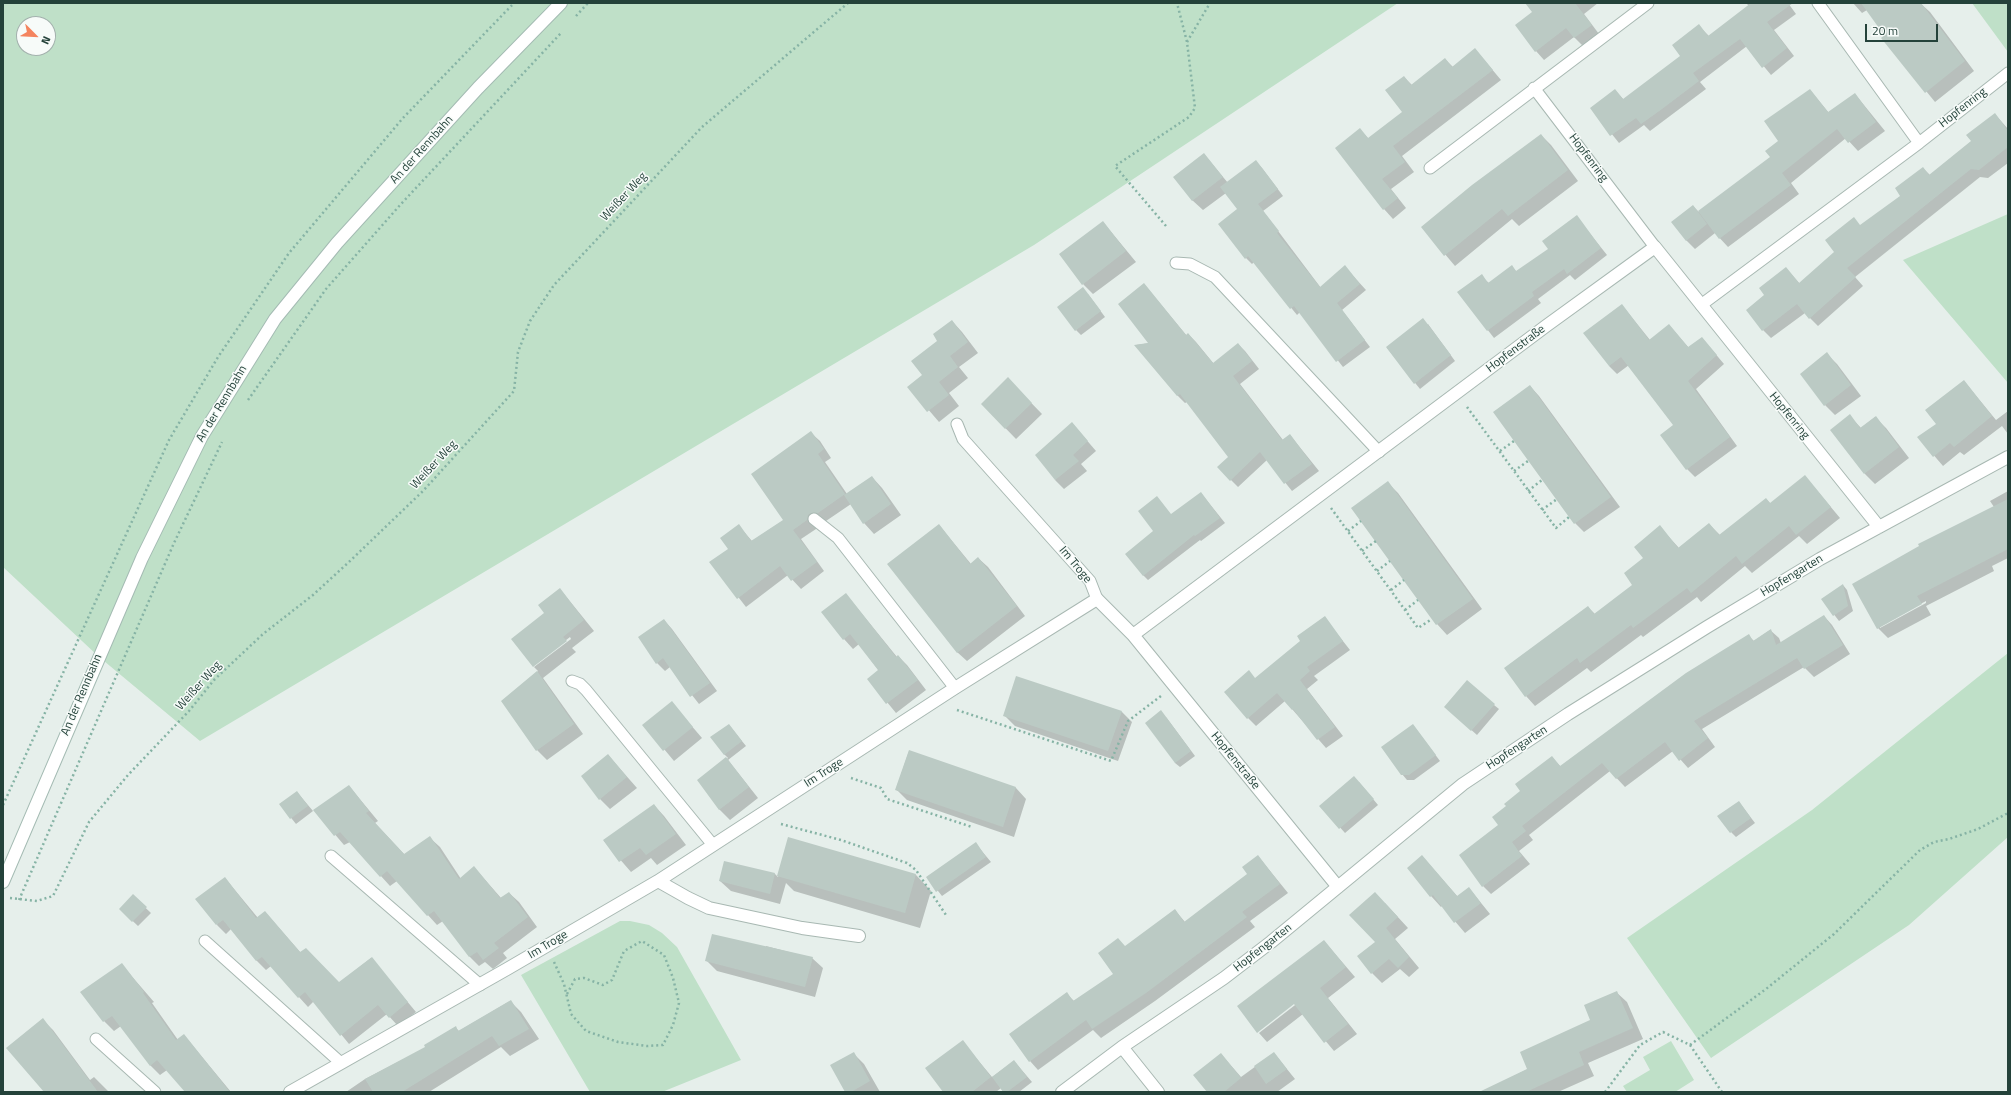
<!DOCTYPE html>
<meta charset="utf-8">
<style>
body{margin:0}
#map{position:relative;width:2011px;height:1095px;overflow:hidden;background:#e6efeb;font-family:"Titillium Web",sans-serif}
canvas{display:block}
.frame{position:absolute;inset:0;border:4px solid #24423a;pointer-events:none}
.north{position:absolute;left:16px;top:16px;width:40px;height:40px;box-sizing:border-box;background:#f7fbf9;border:1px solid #a3b1ad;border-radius:50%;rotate:114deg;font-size:11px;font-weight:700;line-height:16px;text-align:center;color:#24423a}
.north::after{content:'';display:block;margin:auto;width:14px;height:18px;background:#f4845f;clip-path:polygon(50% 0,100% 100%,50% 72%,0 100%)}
.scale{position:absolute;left:1865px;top:24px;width:73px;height:18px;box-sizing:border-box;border:2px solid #24423a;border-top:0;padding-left:5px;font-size:12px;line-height:14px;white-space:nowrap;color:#24423a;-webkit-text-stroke:3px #f7fbf9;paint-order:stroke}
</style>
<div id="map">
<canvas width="2011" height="1095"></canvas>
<div class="frame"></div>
<div class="north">N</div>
<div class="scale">20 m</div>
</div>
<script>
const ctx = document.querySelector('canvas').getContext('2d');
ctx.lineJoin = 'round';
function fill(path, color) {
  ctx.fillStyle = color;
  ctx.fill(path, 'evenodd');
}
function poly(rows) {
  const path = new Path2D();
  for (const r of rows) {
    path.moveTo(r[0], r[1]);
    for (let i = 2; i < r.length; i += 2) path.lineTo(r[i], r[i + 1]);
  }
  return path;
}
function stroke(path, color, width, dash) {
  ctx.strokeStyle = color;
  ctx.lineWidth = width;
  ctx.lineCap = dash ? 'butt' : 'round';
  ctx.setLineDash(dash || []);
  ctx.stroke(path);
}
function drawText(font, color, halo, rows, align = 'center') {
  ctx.font = font + ' "Titillium Web",sans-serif';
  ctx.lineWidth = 3;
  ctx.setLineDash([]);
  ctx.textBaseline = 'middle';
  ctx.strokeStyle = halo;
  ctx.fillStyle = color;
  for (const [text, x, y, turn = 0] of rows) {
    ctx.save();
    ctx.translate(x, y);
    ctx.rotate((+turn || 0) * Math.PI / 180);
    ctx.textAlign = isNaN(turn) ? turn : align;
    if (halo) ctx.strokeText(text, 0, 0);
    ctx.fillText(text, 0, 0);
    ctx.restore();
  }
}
fill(poly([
 [3,3,1398,3,1034,245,200,741,98,656,3,567],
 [24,24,48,24,48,48,24,48],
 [1972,3,2008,3,2008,52],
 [2008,214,2008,383,1903,260],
 [2008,653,2008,837,1909,925,1711,1058,1627,938,1812,810],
 [620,921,630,921,649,925,662,933,677,947,741,1060,662,1092,590,1092,521,975],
 [1671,1041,1694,1080,1675,1092,1627,1092,1623,1086,1650,1070,1643,1057]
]), '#bfe0c8');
fill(poly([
 [1527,3,1598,3,1584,14,1599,34,1583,46,1574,37,1544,60,1536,51,1534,12],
 [1746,3,1788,3,1796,14,1774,30,1794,56,1771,75,1747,46,1700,82,1706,89,1650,131,1644,125,1619,143,1591,108,1615,90,1624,100,1682,56,1699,26,1709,36,1749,6],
 [1853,3,1920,3,1930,12,1974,71,1935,102,1883,38,1886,36,1867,10,1862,13],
 [1475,49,1501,80,1402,156,1414,172,1391,189,1406,208,1393,219,1384,209,1360,130,1369,139,1403,112,1404,77,1412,85,1445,59,1453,67],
 [1810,90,1829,113,1855,94,1885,131,1858,151,1846,138,1791,183,1799,194,1728,247,1715,233,1695,249,1686,240,1693,206,1699,212,1771,157],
 [1995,114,2008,129,2008,163,1988,178,1980,177,1855,277,1863,286,1818,326,1805,313,1771,338,1763,330,1766,295,1786,268,1800,284,1836,252,1861,226,1901,196,1923,168,1930,175,1972,141],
 [1541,135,1551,145,1578,181,1519,226,1512,219,1455,266,1422,227],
 [1204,154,1228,183,1256,162,1262,168,1283,196,1263,211,1321,288,1345,267,1366,290,1342,310,1370,347,1343,367,1300,312,1297,315,1254,262,1252,264,1246,258,1239,209,1226,193,1203,210,1192,200],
 [1576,216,1607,255,1575,280,1570,275,1538,299,1541,303,1494,338,1459,293,1481,276,1489,283,1512,267,1517,272,1550,249],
 [1103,222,1136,262,1093,294,1083,284],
 [1144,284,1187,336,1188,334,1196,342,1214,364,1238,344,1245,351,1259,369,1240,384,1283,440,1290,435,1319,471,1292,491,1267,460,1238,487,1218,467,1229,457,1187,402,1185,403,1178,396,1136,345,1150,343],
 [1088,294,1105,317,1081,335,1076,330],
 [1622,305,1650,340,1669,325,1689,348,1702,338,1724,364,1696,389,1737,446,1695,477,1687,469,1674,425,1629,365,1617,374,1609,366],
 [952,321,962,332,978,353,959,367,968,378,949,393,959,406,939,422,909,387,924,375,939,341],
 [1428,324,1455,361,1420,389,1387,348],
 [1827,354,1837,364,1861,396,1835,415,1825,405],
 [1008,379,1042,414,1016,439,982,404],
 [1964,381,1996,420,2008,411,2008,434,2002,426,1964,455,1960,452,1943,466,1919,438,1937,424],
 [1530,386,1539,396,1620,507,1584,532,1575,523,1494,412],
 [1850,416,1861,428,1875,417,1886,428,1909,458,1875,484,1865,474],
 [1072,423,1096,451,1081,464,1087,471,1064,489,1055,480],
 [811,433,820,441,831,458,825,462,847,494,872,477,882,488,901,515,874,534,864,523,851,504,826,521,820,521,817,524,816,529,801,539,824,571,801,589,788,575,746,607,711,562,729,549,739,526,752,541,784,520],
 [1805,476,1840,518,1807,544,1799,536,1752,573,1745,566,1701,602,1697,597,1643,637,1641,635,1591,672,1587,668,1535,706,1526,696,1588,607,1595,614,1634,585,1660,527,1679,548,1709,524,1720,535,1766,499,1771,504],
 [1388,483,1398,493,1482,609,1447,635,1437,624,1353,508],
 [2008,491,2008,558,1992,566,1994,571,1926,606,1931,615,1888,638,1878,628,1854,584,1920,547,1919,545,1994,507,1990,501],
 [1926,601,1926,603,1880,628,1880,626],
 [1201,493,1225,523,1201,541,1200,540,1148,580,1143,575,1172,515],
 [939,525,971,564,978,558,988,567,1025,616,967,661,957,652],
 [1843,585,1847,590,1853,611,1839,621,1823,600],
 [560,589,594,631,572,648,576,652,543,678,583,734,547,760,537,750,503,701,538,671,534,667,571,639,570,637,533,666],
 [846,594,897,657,898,656,907,665,926,690,896,713,868,679,879,671,859,644,853,649,844,639],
 [1824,616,1832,625,1850,654,1814,677,1804,667,1702,729,1715,747,1688,768,1673,751,1625,787,1610,771,1529,835,1533,840,1519,851,1530,864,1491,894,1483,886,1500,825,1508,806,1552,757,1561,767,1749,636,1754,641,1770,630,1779,638,1781,643],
 [1324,617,1350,650,1314,676,1318,680,1307,689,1343,736,1326,748,1285,701,1256,726,1248,718,1255,679,1301,641],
 [664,620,672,629,717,691,699,704,670,667,665,671,657,663],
 [672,703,702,738,674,761,644,725],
 [1494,705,1499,709,1477,735,1450,711],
 [1122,712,1132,722,1118,761,1015,726,1004,715],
 [1166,717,1195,756,1180,767,1175,763],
 [729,725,746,746,728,760,758,798,730,820,719,809,698,780,728,758,724,754],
 [1413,725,1440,761,1414,780,1407,780,1402,774],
 [909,751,1016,788,1026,799,1014,837,907,800,896,789],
 [608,755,637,788,610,809,600,799],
 [1359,782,1378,805,1345,833,1321,806],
 [349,786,378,821,375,823,405,855,430,838,440,847,461,879,474,867,501,898,509,893,519,902,537,927,503,953,507,958,493,969,485,962,479,966,470,957,443,921,437,925,397,881,390,886,350,842,344,845,315,811],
 [297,792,313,811,296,824,280,804],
 [1739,802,1755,823,1736,837,1731,832],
 [654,805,664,816,686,845,657,865,651,858,631,872,604,841],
 [789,838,916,875,931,891,920,928,794,891,786,883,780,904,731,891,720,881,725,862,775,874,778,877],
 [976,844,991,862,942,896,927,877],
 [1258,856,1288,893,1250,921,1255,927,1155,1001,1101,1038,1093,1030,1038,1070,1030,1061,1066,993,1074,1001,1115,974,1126,947,1175,910,1185,922,1248,874],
 [1422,856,1458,897,1469,888,1490,914,1465,933,1442,906,1441,907,1431,896],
 [225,878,258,918,265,912,301,953,339,983,371,958,416,1012,398,1026,387,1014,349,1044,314,1001,308,1007,271,966,266,970,257,961,231,929,226,934,217,925],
 [133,896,151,913,138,926,120,909],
 [1385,903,1408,928,1395,939,1419,968,1409,977,1400,969,1382,983,1372,973,1376,942],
 [1324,941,1355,977,1328,998,1357,1034,1334,1051,1303,1014,1267,1042,1259,1033,1299,1002,1298,1000],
 [766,946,812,958,823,968,815,997,717,971,707,961,766,948],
 [122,965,154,1002,152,1003,178,1040,184,1035,231,1092,186,1092,167,1070,160,1075,150,1065,121,1026,114,1031,104,1021,81,992],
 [1616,992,1627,1002,1643,1039,1588,1063,1594,1076,1558,1092,1481,1092,1528,1069,1592,1020],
 [510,1001,521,1012,539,1039,510,1056,501,1047,429,1092,346,1092,365,1079,427,1047,455,1027,459,1031],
 [43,1020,53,1030,90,1080,94,1077,109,1092,46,1092],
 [962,1041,992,1077,1014,1061,1032,1082,1019,1092,1004,1092,1001,1088,996,1092,945,1092],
 [1274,1053,1295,1079,1277,1092,1209,1092,1221,1054,1241,1077],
 [854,1054,864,1064,880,1092,846,1092]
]), '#0003');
fill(poly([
 [1525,3,1575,3,1592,25,1574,38,1566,28,1535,52,1515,25,1532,12],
 [1751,3,1793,3,1767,22,1787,48,1762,68,1740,39,1693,73,1699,81,1662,109,1641,124,1636,118,1610,136,1590,108,1615,89,1623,99,1680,56,1672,45,1699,24,1708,36],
 [1861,3,1921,3,1965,61,1925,93,1881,38,1884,35],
 [1475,48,1493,70,1393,146,1405,162,1382,179,1398,198,1383,210,1335,148,1360,128,1368,138,1402,112,1385,90,1404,76,1411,85,1445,58,1452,67],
 [1810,89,1828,112,1855,93,1876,122,1848,143,1837,129,1782,173,1791,185,1719,239,1698,211,1770,157,1765,151,1778,141,1764,121],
 [1995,113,2008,131,2008,147,1979,170,1971,169,1847,268,1856,277,1809,319,1797,304,1762,331,1746,310,1764,295,1759,288,1786,267,1799,283,1834,252,1825,240,1854,217,1860,225,1900,196,1895,188,1923,167,1929,175,1971,141,1966,135],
 [1541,134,1568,170,1508,216,1502,209,1444,256,1421,227,1472,185],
 [1204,153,1223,177,1192,201,1173,177],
 [1256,160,1278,189,1258,204,1279,231,1277,233,1320,287,1345,265,1360,284,1337,303,1365,340,1336,362,1294,306,1290,309,1248,256,1245,259,1218,224,1237,209,1220,187],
 [1693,205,1707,224,1686,241,1671,222],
 [1577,215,1601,248,1567,274,1564,269,1532,292,1534,296,1487,331,1457,292,1482,274,1488,283,1512,265,1516,271,1548,249,1542,241],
 [1103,221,1126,251,1082,285,1059,254],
 [1144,283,1186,335,1188,333,1213,363,1238,343,1252,361,1233,376,1282,440,1290,434,1312,464,1284,484,1260,452,1230,481,1217,467,1228,457,1180,394,1177,396,1134,345,1148,343,1118,304],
 [1083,287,1101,311,1075,331,1057,307],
 [1622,304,1649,340,1669,324,1688,347,1702,337,1717,355,1688,381,1730,437,1686,470,1660,435,1673,425,1621,357,1609,366,1583,333],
 [1423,318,1451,355,1414,384,1386,347],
 [952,320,968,342,950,356,958,367,939,382,949,395,927,412,907,387,922,375,911,361,937,341,933,334],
 [1827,352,1851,385,1824,406,1800,374],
 [1008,377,1032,403,1005,429,981,404],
 [1964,380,1992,416,1954,447,1950,443,1933,457,1917,437,1936,424,1925,410],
 [1530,385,1611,497,1574,524,1493,412],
 [1850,414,1860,428,1876,416,1899,447,1864,474,1830,430],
 [1072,422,1088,441,1073,455,1079,461,1055,480,1035,455],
 [811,431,824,449,818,454,845,494,818,513,811,513,808,515,807,520,793,530,817,562,791,581,780,566,737,599,709,562,728,549,720,538,739,524,751,541,783,520,751,474],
 [1805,475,1831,507,1796,535,1789,526,1742,564,1736,556,1691,593,1687,588,1633,628,1631,625,1580,663,1577,658,1525,697,1504,668,1588,606,1594,614,1632,585,1624,573,1643,558,1634,547,1660,525,1678,548,1709,523,1719,535,1766,498,1770,503],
 [872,476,891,504,863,524,844,495],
 [1388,481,1473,599,1436,625,1351,508],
 [1201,492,1220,518,1195,536,1194,535,1143,576,1125,554,1153,531,1138,511,1157,496,1171,514],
 [2008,499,2008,549,1917,596,1922,604,1877,629,1852,584,1919,546,1918,544],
 [939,524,970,564,978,557,1017,606,957,653,887,564],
 [1843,584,1848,606,1833,616,1821,599],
 [560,588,584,620,563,637,567,641,533,667,511,639,544,613,538,605],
 [846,593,896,657,898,655,918,680,886,704,867,679,878,670,850,634,843,640,821,612],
 [1824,615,1843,645,1804,669,1797,658,1694,721,1708,738,1679,761,1665,742,1616,779,1602,763,1522,826,1526,831,1512,842,1522,856,1482,887,1459,855,1498,825,1492,817,1506,806,1504,804,1520,791,1515,784,1552,756,1560,766,1686,673,1749,634,1753,641,1771,629,1776,645],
 [1325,616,1343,641,1307,667,1310,671,1300,680,1335,727,1317,740,1293,709,1292,710,1277,693,1247,719,1224,692,1249,670,1255,678,1300,641,1297,636],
 [664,619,710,683,690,697,663,658,656,664,638,637],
 [537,671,574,724,536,751,501,701],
 [1016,676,1122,711,1108,751,1003,716],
 [1467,680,1495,704,1471,731,1444,707],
 [672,701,693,727,663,751,642,725],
 [1161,710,1191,751,1175,763,1145,723],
 [729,724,742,741,724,755,710,737],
 [1413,724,1436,755,1409,775,1401,775,1381,747],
 [909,750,1016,787,1003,827,895,790],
 [608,754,627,777,599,800,581,776],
 [726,757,749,787,719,810,697,780],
 [1354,776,1374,799,1339,829,1319,806],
 [349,785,369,811,366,813,404,854,430,836,459,879,474,866,500,898,509,892,528,917,494,943,499,948,483,960,477,952,469,957,434,911,427,916,387,871,380,877,340,832,334,836,313,810],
 [297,791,308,806,290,819,279,804],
 [1739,801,1751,818,1730,833,1717,816],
 [654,804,676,834,646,855,640,848,619,862,603,840],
 [788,837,916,874,905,913,777,876],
 [976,842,986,857,936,892,926,877],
 [1258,855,1280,884,1242,912,1247,917,1146,993,1092,1029,1086,1020,1029,1062,1009,1034,1067,992,1073,1001,1113,974,1098,953,1118,938,1125,946,1175,909,1184,922,1247,874,1242,867],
 [1422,855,1457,896,1469,887,1481,903,1454,923,1433,895,1430,897,1407,868],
 [724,861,775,873,770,894,719,881],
 [225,877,256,918,265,911,300,952,306,948,339,982,372,957,408,1002,389,1018,378,1005,340,1036,305,992,298,998,262,957,256,961,223,920,216,925,195,899],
 [1375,892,1398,917,1386,928,1409,957,1398,968,1389,959,1371,974,1357,956,1375,942,1349,915],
 [133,894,147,907,132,922,119,909],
 [712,934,813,957,805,987,705,961],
 [1324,940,1346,967,1320,988,1348,1024,1324,1043,1294,1004,1257,1033,1237,1006],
 [122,963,144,992,143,993,176,1040,184,1034,230,1092,185,1092,157,1060,150,1066,112,1016,103,1022,80,992],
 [1617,991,1633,1028,1579,1052,1584,1065,1526,1092,1479,1092,1527,1069,1520,1052,1590,1020,1584,1005],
 [511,1000,529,1029,499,1046,492,1036,402,1092,373,1092,365,1079,425,1047,424,1045,456,1026,458,1031],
 [43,1018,98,1092,44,1092,6,1048],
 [963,1040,991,1077,972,1092,943,1092,925,1068],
 [854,1052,870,1081,851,1092,845,1092,830,1065],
 [1274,1052,1287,1069,1266,1084,1254,1066],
 [1221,1053,1241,1078,1224,1092,1207,1092,1193,1075],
 [1014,1060,1027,1077,1007,1092,1003,1092,992,1077]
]), '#bbcac4');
const lane = poly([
 [1534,88,1655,247],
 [1919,143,2008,73],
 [1430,168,1648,3],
 [1176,263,1190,264,1215,277,1379,452],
 [1701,305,1919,143,1818,3],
 [957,424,963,439,1090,581,1097,599],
 [814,519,838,538,955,688],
 [572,681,580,684,586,690,713,845],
 [331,856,480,985],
 [205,941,341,1063],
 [96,1039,155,1092]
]);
const street = poly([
 [1133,635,1546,326,1655,247,1879,527],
 [658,881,688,898,709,908,802,928,859,936],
 [1122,1047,1158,1092],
 [290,1092,507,969,658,881,955,688,1097,599,1133,635,1338,887],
 [1062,1092,1122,1047,1224,978,1271,942,1463,784,1568,714,1707,627,1820,559,2008,457]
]);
const secondary = poly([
 [3,882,142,558,202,436,275,319,337,243,478,88,561,3]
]);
stroke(lane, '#a8b8b2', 13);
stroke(street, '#a8b8b2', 14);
stroke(secondary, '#a4bbb3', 14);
stroke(poly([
 [576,16,588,3],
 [1187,42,1210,3],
 [1166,226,1115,166,1189,117,1195,108,1187,42,1177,3],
 [248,400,326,289,401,204,561,33],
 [1467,407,1556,528,1569,517],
 [1500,451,1514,441],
 [1514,471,1528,461],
 [1528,491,1542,480],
 [1331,508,1418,628,1432,619],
 [1542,510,1557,499],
 [1348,531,1361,521],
 [1362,551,1376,541],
 [1377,571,1390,561],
 [1391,590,1404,580],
 [1405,610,1418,600],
 [957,710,1111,761,1128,721,1161,696],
 [851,778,881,788,887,799,972,827],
 [3,805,169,440,218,357,289,253,403,118,514,3],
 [781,824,841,840,907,863,916,870,946,915],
 [10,898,37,901,53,896,89,822,128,775,189,711,214,680,263,634,313,595,350,561,423,491,514,391,518,352,530,321,554,285,702,127,848,3],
 [19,900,174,543,222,442],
 [554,962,564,984,571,1014,586,1031,618,1042,647,1046,663,1045,673,1025,679,1003,673,978,664,955,642,941,624,951,612,980,603,985,584,978,575,979,567,994],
 [1690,1045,1766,989,1834,934,1920,850,1934,842,1949,839,1978,829,2008,813],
 [1605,1092,1640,1045,1663,1032,1690,1045,1722,1092]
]), '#86b3a5', 2.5, [2, 3]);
stroke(lane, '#fff', 11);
stroke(street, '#fff', 12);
stroke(secondary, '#fff', 12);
drawText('12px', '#24423a', '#f7fbf9', [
 ["Hopfenring",1963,108,-38],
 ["An der Rennbahn",422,150,-48],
 ["Hopfenring",1588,158,53],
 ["Weißer Weg",624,197,-47],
 ["Hopfenstraße",1516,349,-37],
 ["An der Rennbahn",222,404,-59],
 ["Hopfenring",1789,416,51],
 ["Weißer Weg",434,465,-47],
 ["Im Troge",1075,565,50],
 ["Hopfengarten",1792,576,-31],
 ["Weißer Weg",199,686,-48],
 ["An der Rennbahn",82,695,-67],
 ["Hopfengarten",1517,748,-33],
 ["Hopfenstraße",1235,761,51],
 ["Im Troge",824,773,-33],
 ["Im Troge",548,945,-31],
 ["Hopfengarten",1263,948,-38]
]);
</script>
